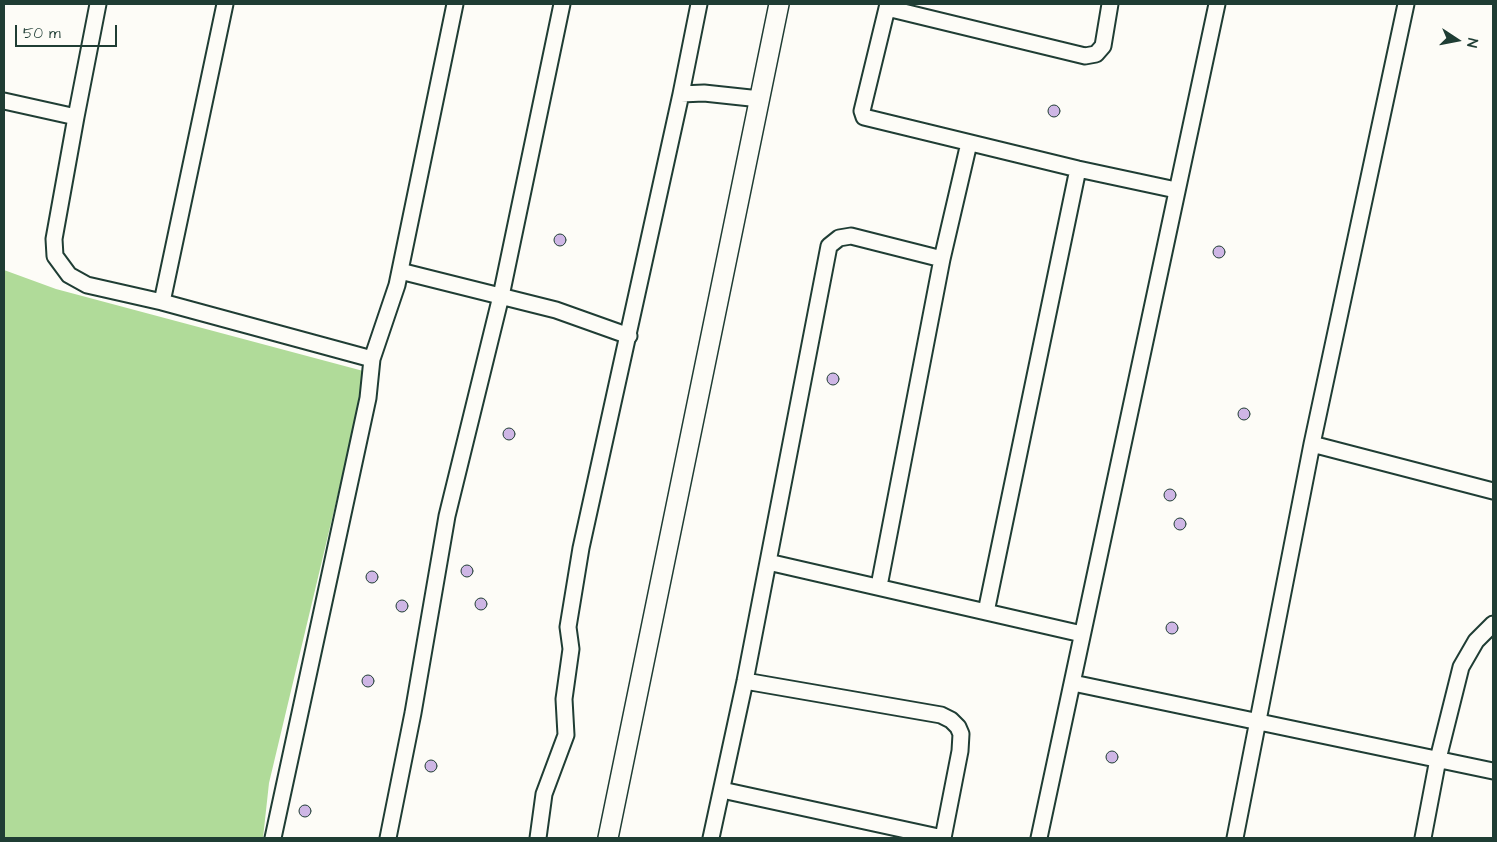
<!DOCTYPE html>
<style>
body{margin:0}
#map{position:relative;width:1497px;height:842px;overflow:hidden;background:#fdfcf7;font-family:"Architects Daughter",sans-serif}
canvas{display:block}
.frame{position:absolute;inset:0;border:5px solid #1f3d34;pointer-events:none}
.north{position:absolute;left:1432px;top:15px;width:50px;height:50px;-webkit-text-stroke:4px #fdfcf7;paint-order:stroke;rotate:101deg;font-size:14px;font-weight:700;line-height:20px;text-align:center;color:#1f3d34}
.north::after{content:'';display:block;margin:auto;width:18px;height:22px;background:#1f3d34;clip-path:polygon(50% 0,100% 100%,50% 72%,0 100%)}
.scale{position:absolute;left:15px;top:25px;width:102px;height:22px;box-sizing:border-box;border:2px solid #1f3d34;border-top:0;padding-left:6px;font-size:15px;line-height:18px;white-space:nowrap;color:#1f3d34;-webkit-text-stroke:4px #fdfcf7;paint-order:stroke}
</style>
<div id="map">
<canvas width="1497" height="842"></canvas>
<div class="frame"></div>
<div class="north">N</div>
<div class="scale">50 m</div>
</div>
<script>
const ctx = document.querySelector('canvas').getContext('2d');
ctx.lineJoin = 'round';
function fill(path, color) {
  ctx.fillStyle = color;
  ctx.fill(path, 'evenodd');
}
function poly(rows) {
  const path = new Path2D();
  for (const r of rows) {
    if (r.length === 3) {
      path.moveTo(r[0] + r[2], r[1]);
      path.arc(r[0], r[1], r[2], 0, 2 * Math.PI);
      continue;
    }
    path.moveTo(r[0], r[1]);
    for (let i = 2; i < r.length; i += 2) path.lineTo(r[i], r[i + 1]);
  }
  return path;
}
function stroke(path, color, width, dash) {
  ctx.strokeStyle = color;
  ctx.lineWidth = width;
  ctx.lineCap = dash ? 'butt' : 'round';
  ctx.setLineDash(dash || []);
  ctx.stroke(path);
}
fill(poly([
 [4,270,56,289,367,372,269,783,263,838,4,838]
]), '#b0db99');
const building = poly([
 [1054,111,6],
 [560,240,6],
 [1219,252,6],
 [833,379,6],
 [1244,414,6],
 [509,434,6],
 [1170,495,6],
 [1180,524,6],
 [467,571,6],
 [372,577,6],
 [481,604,6],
 [402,606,6],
 [1172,628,6],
 [368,681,6],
 [1112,757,6],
 [431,766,6],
 [305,811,6]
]);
fill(building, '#ceb6e5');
stroke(building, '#1f3d34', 1);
const minor = poly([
 [888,4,862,111,864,117,1078,169,1176,190],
 [887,8,1085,56,1096,54,1103,46,1110,4],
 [681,94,699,4],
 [4,101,76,117,54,239,55,256,69,275,87,285,162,302,372,359,368,398,273,838],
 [76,117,98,4],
 [400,271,556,310,629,336],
 [162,302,225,4],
 [372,359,397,285,455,4],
 [1312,444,1493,491],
 [768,562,986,612,1078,169],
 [879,586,942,259,969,143],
 [986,612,1082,634],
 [745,681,941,715,951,720,958,727,961,734,960,751,943,838],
 [1073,683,1493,771],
 [722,790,943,838],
 [388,838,413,713,447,516,501,296,562,4],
 [538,838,544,794,566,735,564,699,571,649,568,627,581,548,681,94,704,93,760,99],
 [711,838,745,681,829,246,839,238,851,236,942,259],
 [1039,838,1217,4],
 [1235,838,1312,444,1406,4],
 [1423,838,1438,759,1461,667,1476,641,1493,624]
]);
const tertiary = poly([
 [608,838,779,4]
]);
stroke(minor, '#1f3d34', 19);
stroke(tertiary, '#1f3d34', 22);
stroke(minor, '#fdfcf7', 15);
stroke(tertiary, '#fdfcf7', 19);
</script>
